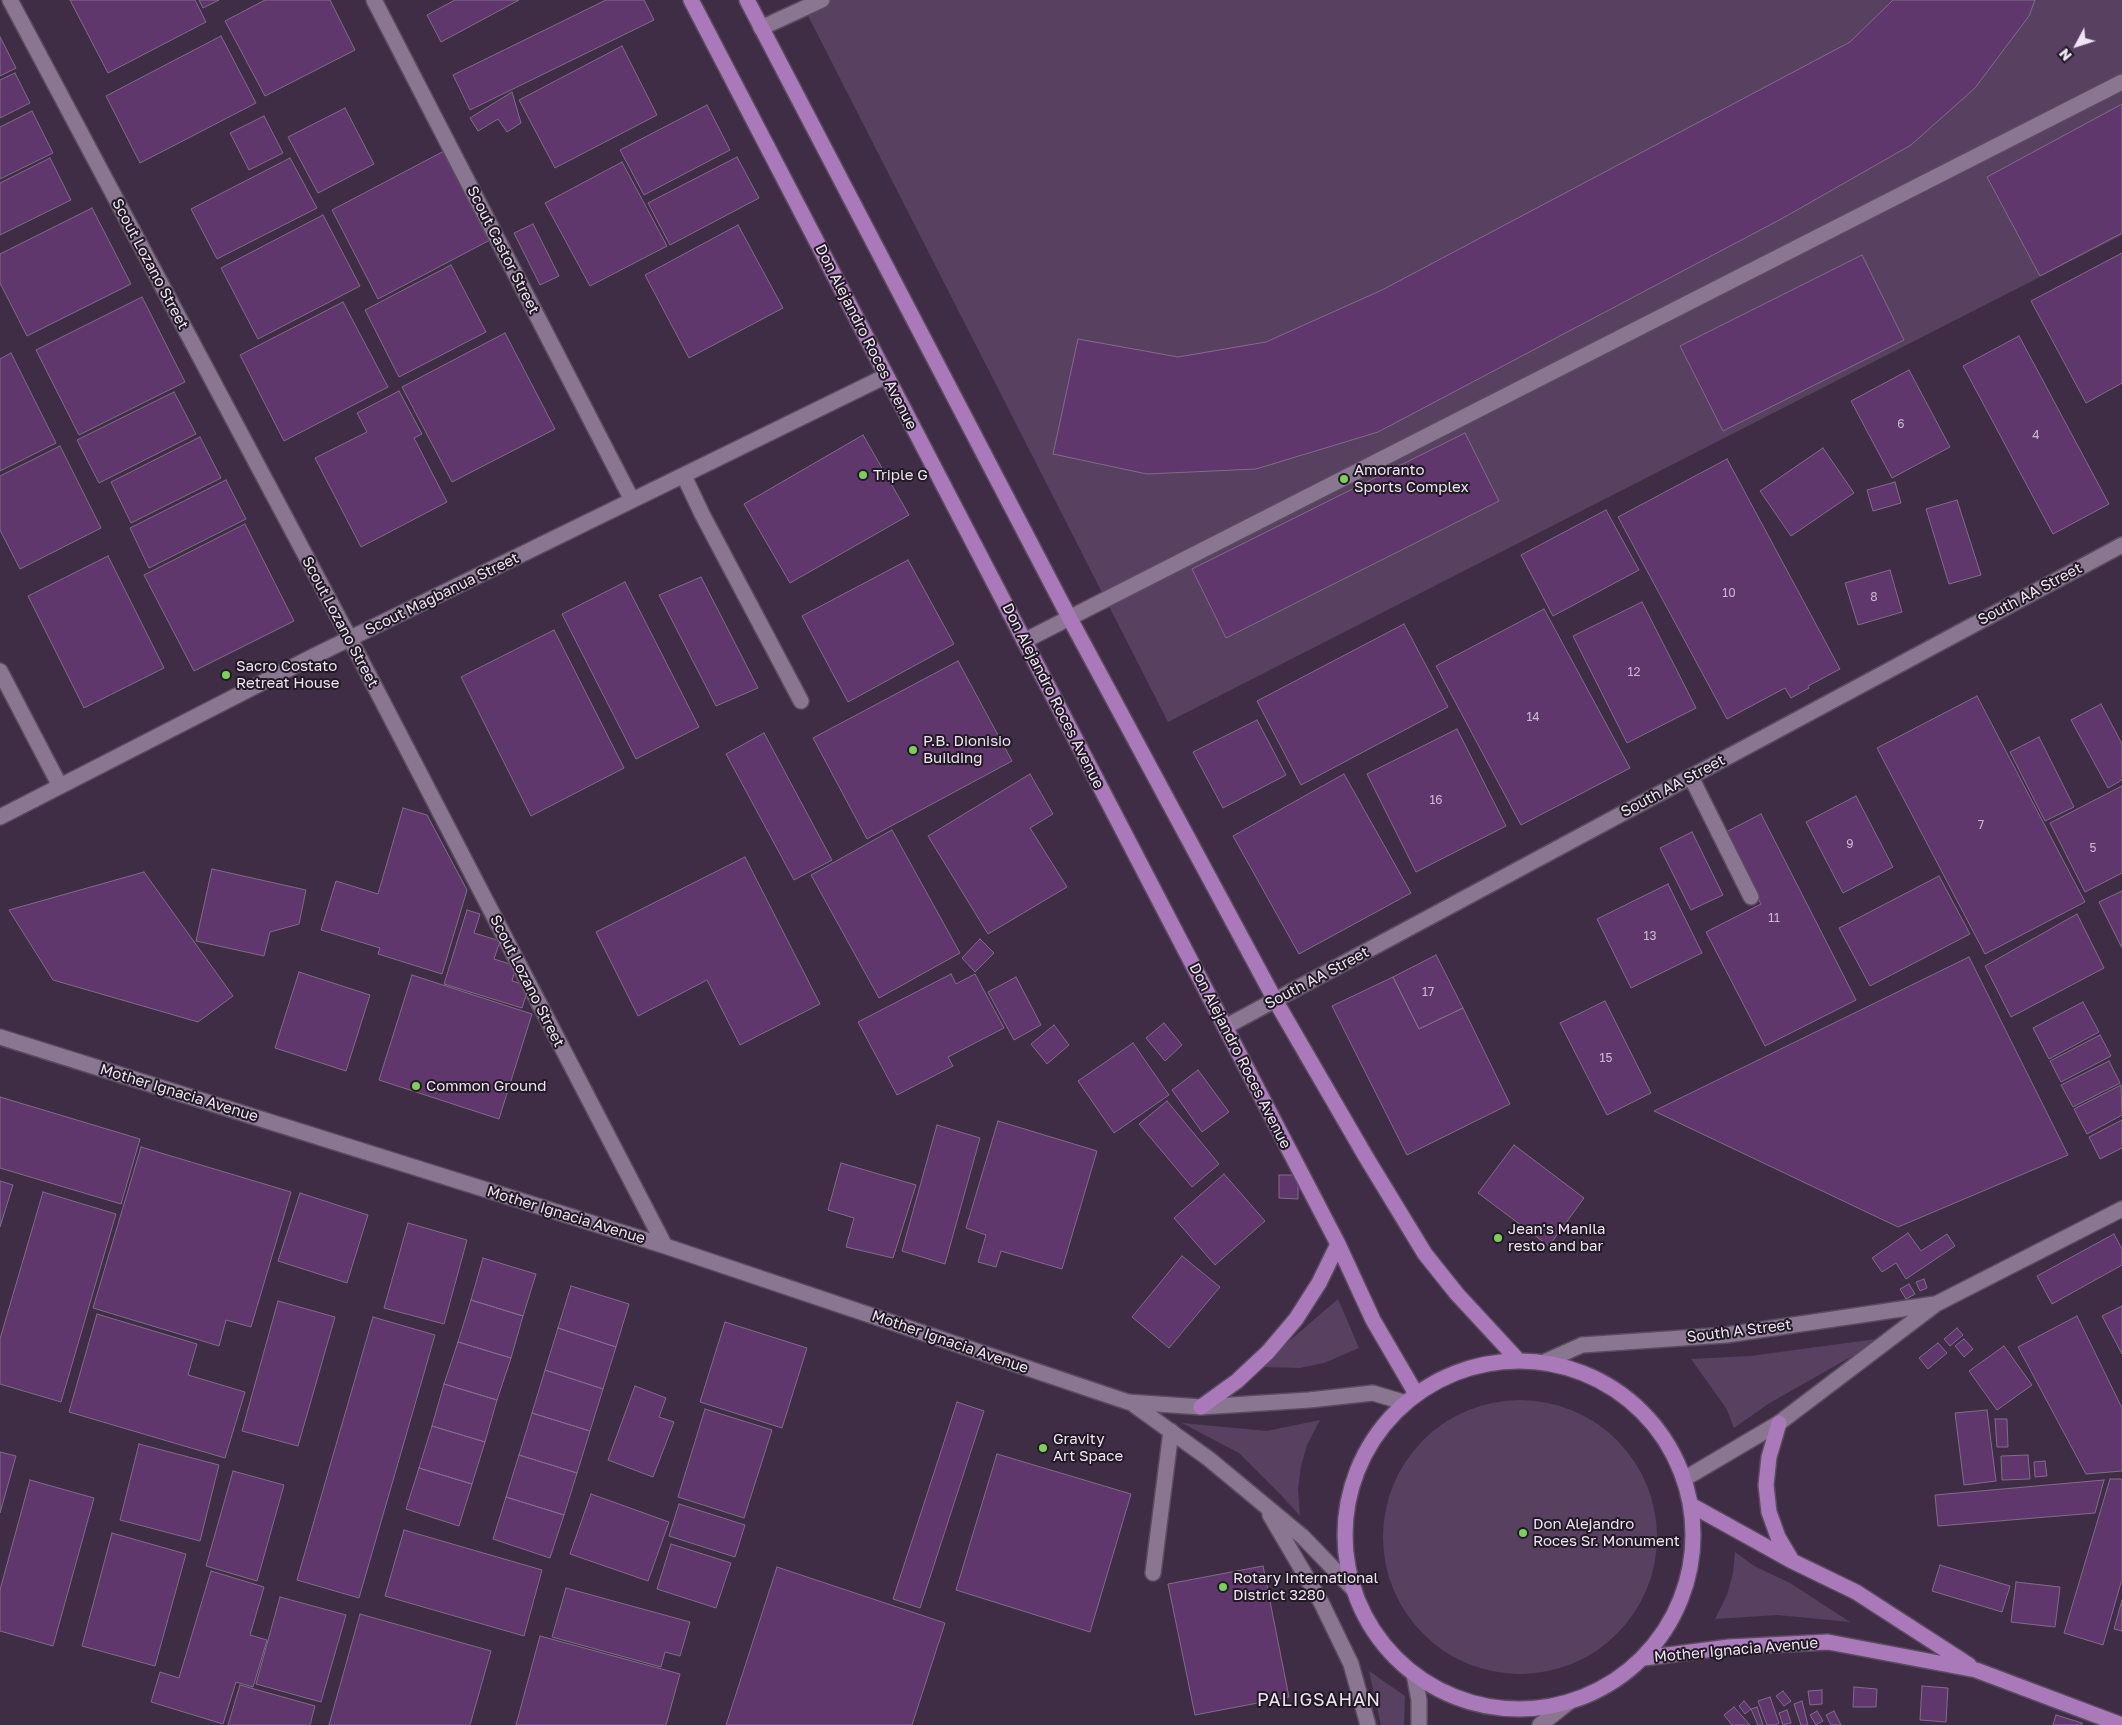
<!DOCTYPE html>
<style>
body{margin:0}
#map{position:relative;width:2122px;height:1725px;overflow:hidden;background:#3f2d45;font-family:"Golos Text",sans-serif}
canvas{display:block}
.north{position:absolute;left:2052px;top:20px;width:50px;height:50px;-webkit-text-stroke:4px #211924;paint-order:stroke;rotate:230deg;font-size:14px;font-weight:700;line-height:20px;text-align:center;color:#efe4f3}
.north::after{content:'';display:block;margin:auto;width:18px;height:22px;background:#efe4f3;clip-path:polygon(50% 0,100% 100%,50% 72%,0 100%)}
</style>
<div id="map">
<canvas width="2122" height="1725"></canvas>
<div class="north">N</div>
</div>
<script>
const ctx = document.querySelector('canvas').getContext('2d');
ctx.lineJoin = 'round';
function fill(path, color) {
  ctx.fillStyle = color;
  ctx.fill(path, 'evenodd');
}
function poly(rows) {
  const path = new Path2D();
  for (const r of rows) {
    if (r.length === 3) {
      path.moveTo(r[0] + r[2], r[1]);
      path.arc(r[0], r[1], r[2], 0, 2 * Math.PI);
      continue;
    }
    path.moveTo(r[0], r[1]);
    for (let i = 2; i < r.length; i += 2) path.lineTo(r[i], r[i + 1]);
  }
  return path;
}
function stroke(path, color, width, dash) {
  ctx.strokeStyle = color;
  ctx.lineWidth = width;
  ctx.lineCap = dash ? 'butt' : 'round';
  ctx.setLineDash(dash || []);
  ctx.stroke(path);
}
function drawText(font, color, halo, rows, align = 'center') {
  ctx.font = font + ' "Golos Text",sans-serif';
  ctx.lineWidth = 4;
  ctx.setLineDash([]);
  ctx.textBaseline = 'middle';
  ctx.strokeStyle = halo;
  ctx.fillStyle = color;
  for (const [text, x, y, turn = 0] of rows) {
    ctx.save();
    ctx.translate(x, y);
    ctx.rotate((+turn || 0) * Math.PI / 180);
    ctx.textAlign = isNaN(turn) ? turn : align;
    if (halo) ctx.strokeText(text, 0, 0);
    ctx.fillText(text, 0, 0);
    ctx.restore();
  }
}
fill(poly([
 [800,0,2122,0,2122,235,1168,722],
 [1338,1299,1359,1348,1324,1363,1300,1368,1259,1367],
 [1884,1338,1768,1404,1734,1428,1726,1408,1691,1359,1750,1356],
 [1520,1537,137],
 [1320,1420,1307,1445,1301,1466,1298,1489,1300,1516,1280,1494,1239,1453,1182,1423,1267,1431],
 [1735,1552,1754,1566,1790,1583,1850,1622,1777,1615,1715,1619,1727,1595,1733,1573],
 [1369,1671,1405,1696,1404,1725,1381,1725]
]), '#584061');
const building = poly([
 [70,0,195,0,206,22,108,73,70,0],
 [199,0,219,0,203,8,199,0],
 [265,0,330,0,355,50,265,96,225,21,265,0],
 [455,0,519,0,441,42,427,15,455,0],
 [606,0,644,0,654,20,470,110,453,75,606,0],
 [2035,0,2029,16,1975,88,1911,145,1783,218,1378,432,1256,469,1147,474,1053,454,1078,339,1178,357,1266,342,1382,290,1850,42,1893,0,2035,0],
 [221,36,256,103,140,163,106,96,221,36],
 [0,37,16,68,0,76,0,37],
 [622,46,657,115,555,168,519,100,622,46],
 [15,73,30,103,0,118,0,80,15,73],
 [512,92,521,123,507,132,498,119,478,131,470,118,512,92],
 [2122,104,2122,233,2040,276,1987,177,2122,104],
 [707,105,730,150,644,195,620,150,707,105],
 [345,108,374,164,318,193,288,137,345,108],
 [32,111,53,153,0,179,0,127,32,111],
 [264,116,283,153,249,170,230,133,264,116],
 [444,151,490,240,378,299,332,210,444,151],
 [737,157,759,198,670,245,648,203,737,157],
 [50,158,71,200,0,235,0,183,50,158],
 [290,158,317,208,217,259,191,209,290,158],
 [622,162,667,246,590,286,545,203,622,162],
 [92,208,131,284,27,336,0,283,0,254,92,208],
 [323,215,360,286,258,339,221,268,323,215],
 [533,224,559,276,540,285,514,233,533,224],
 [738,225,783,308,689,358,645,275,738,225],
 [2122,253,2122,383,2086,403,2031,301,2122,253],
 [1862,255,1904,340,1723,431,1680,346,1862,255],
 [451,265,486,332,399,377,365,310,451,265],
 [142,297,185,382,79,435,36,350,142,297],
 [343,302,388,387,284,441,240,355,343,302],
 [505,333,555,429,452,482,402,387,505,333],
 [2019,336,2109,504,2053,534,1963,366,2019,336],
 [11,353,56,443,0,471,0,359,11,353],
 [1909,370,1950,447,1892,478,1851,401,1909,370],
 [399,391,422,434,414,438,447,502,361,547,315,458,367,432,357,413,399,391],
 [174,392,196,434,99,483,77,440,174,392],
 [1465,433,1499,501,1226,638,1192,569,1465,433],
 [863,435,909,515,790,583,744,504,863,435],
 [200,437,221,478,131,523,111,482,200,437],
 [60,446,101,528,20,569,0,530,0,476,60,446],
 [1823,448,1854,493,1791,536,1760,491,1823,448],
 [1727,459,1840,669,1808,686,1809,688,1791,698,1785,688,1727,719,1618,517,1727,459],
 [226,480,246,519,149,568,130,528,226,480],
 [1895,482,1901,503,1873,511,1867,490,1895,482],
 [1957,500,1981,575,1949,584,1926,509,1957,500],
 [1606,510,1639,570,1553,616,1521,555,1606,510],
 [245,524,294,621,194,671,144,575,245,524],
 [108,556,164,668,84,708,28,596,108,556],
 [908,560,954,644,848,702,802,616,908,560],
 [1890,570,1902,612,1858,625,1845,583,1890,570],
 [701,577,758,688,716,706,659,595,701,577],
 [625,582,699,727,636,759,562,614,625,582],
 [1642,602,1696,708,1627,743,1573,636,1642,602],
 [1544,609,1630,768,1521,825,1436,666,1544,609],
 [1404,624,1448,707,1301,785,1257,701,1404,624],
 [554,630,624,768,531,816,461,677,554,630],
 [958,661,1012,761,867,839,813,738,958,661],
 [1977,696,2085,902,1985,954,1877,748,1977,696],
 [2101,704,2122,744,2122,780,2108,788,2071,720,2101,704],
 [1257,720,1286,775,1223,808,1193,752,1257,720],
 [1457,729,1506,826,1416,872,1367,774,1457,729],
 [764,733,832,860,794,880,726,754,764,733],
 [2039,737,2074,807,2045,821,2010,752,2039,737],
 [1030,774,1053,814,1030,828,1067,887,988,934,928,836,1030,774],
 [1344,774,1411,893,1299,954,1233,836,1344,774],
 [2122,786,2122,873,2085,892,2050,823,2122,786],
 [1856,796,1893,867,1843,893,1806,822,1856,796],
 [403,808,427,815,467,890,442,974,378,954,380,948,321,930,336,881,378,894,403,808],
 [1761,814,1856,1000,1765,1046,1706,932,1761,904,1724,833,1761,814],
 [892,830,960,953,879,998,811,875,892,830],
 [1692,832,1723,895,1691,910,1660,848,1692,832],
 [745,857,820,1004,740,1045,707,980,638,1016,596,932,745,857],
 [212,869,306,890,299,924,270,932,264,956,196,941,212,869],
 [144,872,233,996,198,1022,53,980,9,910,144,872],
 [1939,876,1970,934,1870,986,1839,928,1939,876],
 [1668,884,1702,953,1631,988,1597,919,1668,884],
 [2122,891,2122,948,2099,902,2122,891],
 [467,910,480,914,474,933,500,941,494,959,516,966,512,981,529,986,522,1008,444,984,467,910],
 [2077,914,2104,968,2011,1017,1985,966,2077,914],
 [980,939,994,953,975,972,962,958,980,939],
 [1436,955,1463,1008,1419,1029,1393,977,1436,955],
 [1969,957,2068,1155,1898,1227,1654,1111,1969,957],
 [299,972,370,995,346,1071,275,1048,299,972],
 [951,974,956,984,975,974,1004,1028,948,1057,953,1066,897,1095,858,1022,951,974],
 [412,975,532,1014,499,1119,379,1080,412,975],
 [1016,977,1041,1025,1014,1040,988,992,1016,977],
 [1393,977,1419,1029,1463,1008,1510,1104,1407,1155,1332,1006,1393,977],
 [1605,1001,1651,1093,1607,1115,1560,1023,1605,1001],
 [2083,1002,2099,1032,2049,1059,2033,1028,2083,1002],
 [1164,1023,1182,1045,1165,1061,1146,1038,1164,1023],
 [1054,1025,1069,1045,1047,1064,1031,1044,1054,1025],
 [2100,1035,2111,1056,2061,1082,2050,1061,2100,1035],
 [1133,1043,1169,1095,1114,1133,1078,1081,1133,1043],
 [2109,1061,2120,1083,2073,1107,2061,1085,2109,1061],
 [1198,1070,1229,1112,1202,1132,1172,1090,1198,1070],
 [2121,1085,2122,1115,2087,1134,2074,1109,2121,1085],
 [0,1097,140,1139,121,1204,0,1168,0,1097],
 [1167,1101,1219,1164,1192,1187,1139,1124,1167,1101],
 [2122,1120,2122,1148,2100,1159,2089,1137,2122,1120],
 [998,1121,1097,1151,1062,1269,1001,1251,996,1267,978,1262,986,1235,966,1228,998,1121],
 [937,1125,980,1138,945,1264,902,1251,937,1125],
 [1514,1145,1584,1198,1549,1246,1478,1193,1514,1145],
 [141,1147,291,1192,251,1327,226,1320,219,1346,93,1308,141,1147],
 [841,1163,916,1185,893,1258,846,1247,854,1218,828,1210,841,1163],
 [1224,1174,1265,1221,1215,1265,1174,1218,1224,1174],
 [1279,1175,1298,1175,1298,1199,1279,1198,1279,1175],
 [0,1181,13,1185,0,1227,0,1181],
 [43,1192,116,1214,61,1402,0,1384,0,1339,43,1192],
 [300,1193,368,1215,347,1283,278,1261,300,1193],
 [408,1223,467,1240,444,1324,384,1308,408,1223],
 [1908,1233,1921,1251,1947,1234,1955,1246,1906,1279,1896,1263,1882,1272,1872,1258,1908,1233],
 [2114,1234,2122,1249,2122,1265,2052,1304,2037,1276,2114,1234],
 [1182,1256,1220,1287,1169,1348,1132,1317,1182,1256],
 [483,1258,536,1274,523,1316,471,1300,483,1258],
 [1924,1279,1927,1288,1920,1291,1916,1282,1924,1279],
 [1909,1284,1915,1294,1906,1299,1900,1289,1909,1284],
 [571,1286,629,1304,616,1347,558,1328,571,1286],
 [471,1300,523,1316,511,1358,458,1342,471,1300],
 [278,1301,335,1317,298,1446,242,1431,278,1301],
 [2122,1306,2122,1354,2102,1316,2122,1306],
 [97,1314,197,1344,188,1375,245,1392,225,1458,69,1412,97,1314],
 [2077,1316,2122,1408,2122,1471,2086,1474,2018,1347,2077,1316],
 [373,1317,435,1335,359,1598,297,1580,373,1317],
 [725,1322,807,1348,782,1428,700,1402,725,1322],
 [558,1328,616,1347,603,1389,545,1370,558,1328],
 [1957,1328,1963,1335,1950,1346,1944,1339,1957,1328],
 [1964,1339,1973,1349,1964,1357,1955,1346,1964,1339],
 [458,1342,511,1358,497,1400,444,1384,458,1342],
 [1938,1343,1947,1353,1928,1369,1919,1358,1938,1343],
 [2004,1346,2032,1385,1997,1410,1969,1371,2004,1346],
 [545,1370,603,1389,590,1431,532,1413,545,1370],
 [444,1384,497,1400,485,1442,432,1426,444,1384],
 [635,1386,666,1398,659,1417,674,1422,653,1477,608,1460,635,1386],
 [957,1402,984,1411,920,1608,893,1599,957,1402],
 [705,1409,772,1430,744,1518,678,1497,705,1409],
 [1987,1410,1996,1481,1964,1485,1955,1413,1987,1410],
 [532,1413,590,1431,577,1473,519,1455,532,1413],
 [1995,1419,2007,1419,2008,1447,1997,1447,1995,1419],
 [432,1426,485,1442,472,1484,419,1468,432,1426],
 [139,1444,219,1465,200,1541,120,1520,139,1444],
 [0,1452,16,1456,0,1513,0,1452],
 [997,1454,1131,1494,1090,1632,956,1590,997,1454],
 [519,1455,577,1473,564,1515,506,1497,519,1455],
 [2028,1455,2030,1479,2002,1480,2001,1456,2028,1455],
 [2045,1461,2047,1476,2035,1477,2034,1462,2045,1461],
 [419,1468,472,1484,459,1526,406,1509,419,1468],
 [233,1471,284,1485,257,1581,206,1566,233,1471],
 [2110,1479,2122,1479,2122,1579,2103,1645,2064,1633,2110,1479],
 [30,1480,94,1498,53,1646,0,1631,0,1590,30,1480],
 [2104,1480,2095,1513,1938,1526,1935,1495,2104,1480],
 [591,1494,669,1522,648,1581,570,1554,591,1494],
 [506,1497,564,1515,550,1558,493,1539,506,1497],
 [679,1504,745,1525,735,1557,669,1536,679,1504],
 [404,1530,542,1570,524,1636,385,1596,404,1530],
 [112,1533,186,1554,155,1666,82,1646,112,1533],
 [671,1544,731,1563,716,1608,657,1589,671,1544],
 [1940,1565,2010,1586,2002,1612,1932,1591,1940,1565],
 [1263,1566,1289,1697,1195,1715,1168,1584,1263,1566],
 [777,1567,945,1623,912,1725,726,1725,777,1567],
 [211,1571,264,1587,250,1635,267,1640,253,1687,236,1682,223,1724,151,1702,160,1672,179,1678,211,1571],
 [2016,1582,2060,1587,2055,1627,2011,1622,2016,1582],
 [566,1588,690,1622,680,1656,665,1652,661,1667,552,1637,566,1588],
 [280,1597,346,1615,321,1702,256,1684,280,1597],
 [2122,1600,2122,1631,2114,1629,2122,1600],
 [360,1614,491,1651,470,1725,329,1725,360,1614],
 [540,1636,680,1674,666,1725,516,1725,540,1636],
 [240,1685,315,1706,310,1725,228,1725,240,1685],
 [1922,1686,1948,1688,1946,1722,1920,1720,1922,1686],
 [1854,1687,1877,1689,1876,1707,1853,1707,1854,1687],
 [1822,1690,1822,1704,1810,1705,1808,1691,1822,1690],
 [1783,1691,1791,1701,1784,1706,1776,1696,1783,1691],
 [1770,1697,1779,1723,1775,1725,1767,1725,1758,1701,1770,1697],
 [1744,1701,1751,1709,1745,1714,1739,1706,1744,1701],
 [1802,1701,1808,1725,1801,1725,1794,1704,1802,1701],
 [1734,1707,1750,1725,1732,1725,1724,1715,1734,1707],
 [1757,1707,1763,1725,1758,1725,1751,1709,1757,1707],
 [1787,1710,1791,1723,1783,1725,1779,1713,1787,1710],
 [1817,1711,1823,1721,1816,1725,1810,1715,1817,1711],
 [1834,1711,1841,1725,1831,1725,1826,1715,1834,1711],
 [2056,1715,2082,1723,2082,1725,2053,1725,2056,1715]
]);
fill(building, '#5f376c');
stroke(building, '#806c87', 1);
const minor = poly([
 [10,0,350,639,665,1246],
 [374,0,632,500],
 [761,28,822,0],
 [684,476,702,514,801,701],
 [1024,641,2122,82],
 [0,671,60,786],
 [1691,777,1751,897],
 [0,817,314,656,886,376],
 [1225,1027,2122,545],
 [0,1037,665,1246,1128,1402,1201,1407,1309,1400,1373,1393,1403,1402],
 [1544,1362,1582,1345,1726,1335,1935,1304],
 [1130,1402,1209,1459,1303,1537,1354,1590],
 [1684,1479,1779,1423,1936,1304,2122,1209],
 [1270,1515,1321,1602,1351,1664,1368,1725],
 [1153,1573,1171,1431],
 [1414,1674,1419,1700,1419,1725],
 [1540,1725,1569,1702]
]);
const major = poly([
 [691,0,1338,1244,1373,1320,1415,1392],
 [747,0,1069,617,1275,1000,1366,1157,1425,1254,1457,1294,1518,1360],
 [1519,1535,174],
 [1201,1407,1237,1381,1268,1352,1296,1319,1319,1283,1338,1244],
 [1779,1423,1769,1457,1766,1485,1769,1512,1778,1537,1791,1559],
 [1691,1505,1792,1561,1856,1592,1969,1665],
 [1644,1658,1729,1647,1828,1642,1976,1670,2122,1725]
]);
stroke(minor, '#5a4b5f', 18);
stroke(major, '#5a4b5f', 18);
stroke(minor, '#8a7691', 15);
stroke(major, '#aa79ba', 15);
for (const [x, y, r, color] of [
 [863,475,5,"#7ad156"],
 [1344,479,5,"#7ad156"],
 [226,675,5,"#7ad156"],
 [913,750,5,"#7ad156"],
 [416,1086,5,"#7ad156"],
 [1498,1238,5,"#7ad156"],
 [1043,1448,5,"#7ad156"],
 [1523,1533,5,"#7ad156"],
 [1223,1587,5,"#7ad156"]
]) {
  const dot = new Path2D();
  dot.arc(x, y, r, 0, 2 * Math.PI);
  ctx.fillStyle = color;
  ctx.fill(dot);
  stroke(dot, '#211924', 2);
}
drawText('12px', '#cbb9d1', null, [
 ["6",1901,424],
 ["4",2036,435],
 ["10",1729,593],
 ["8",1874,597],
 ["12",1634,672],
 ["14",1533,717],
 ["16",1436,800],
 ["7",1981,825],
 ["9",1850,844],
 ["5",2093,848],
 ["11",1774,918],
 ["13",1650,936],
 ["17",1428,992],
 ["15",1606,1058]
]);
drawText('15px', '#efe4f3', '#211924', [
 ["Scout Castor Street",503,250,63],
 ["Scout Lozano Street",150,264,62],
 ["Don Alejandro Roces Avenue",866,337,63],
 ["Scout Magbanua Street",442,594,-26],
 ["South AA Street",2030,594,-28],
 ["Scout Lozano Street",340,622,62],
 ["Don Alejandro Roces Avenue",1053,696,63],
 ["South AA Street",1673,786,-28],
 ["South AA Street",1317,978,-28],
 ["Scout Lozano Street",527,981,63],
 ["Don Alejandro Roces Avenue",1240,1056,63],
 ["Mother Ignacia Avenue",179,1093,17],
 ["Mother Ignacia Avenue",566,1215,17],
 ["South A Street",1739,1331,-7],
 ["Mother Ignacia Avenue",950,1342,19],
 ["Mother Ignacia Avenue",1736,1650,-5]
]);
drawText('15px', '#efe4f3', '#211924', [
 ["Amoranto",1354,470],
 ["Sports Complex",1354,487],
 ["Triple G",873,475],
 ["Sacro Costato",236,666],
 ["Retreat House",236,683],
 ["P.B. Dionisio",923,741],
 ["Building",923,758],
 ["Common Ground",426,1086],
 ["Jean's Manila",1508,1229],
 ["resto and bar",1508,1246],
 ["Gravity",1053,1439],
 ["Art Space",1053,1456],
 ["Don Alejandro",1533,1524],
 ["Roces Sr. Monument",1533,1541],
 ["Rotary International",1233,1578],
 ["District 3280",1233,1595]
], 'left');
ctx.letterSpacing = '1px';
drawText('18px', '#efe4f3', '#211924', [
 ["PALIGSAHAN",1319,1700]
]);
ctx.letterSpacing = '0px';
</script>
